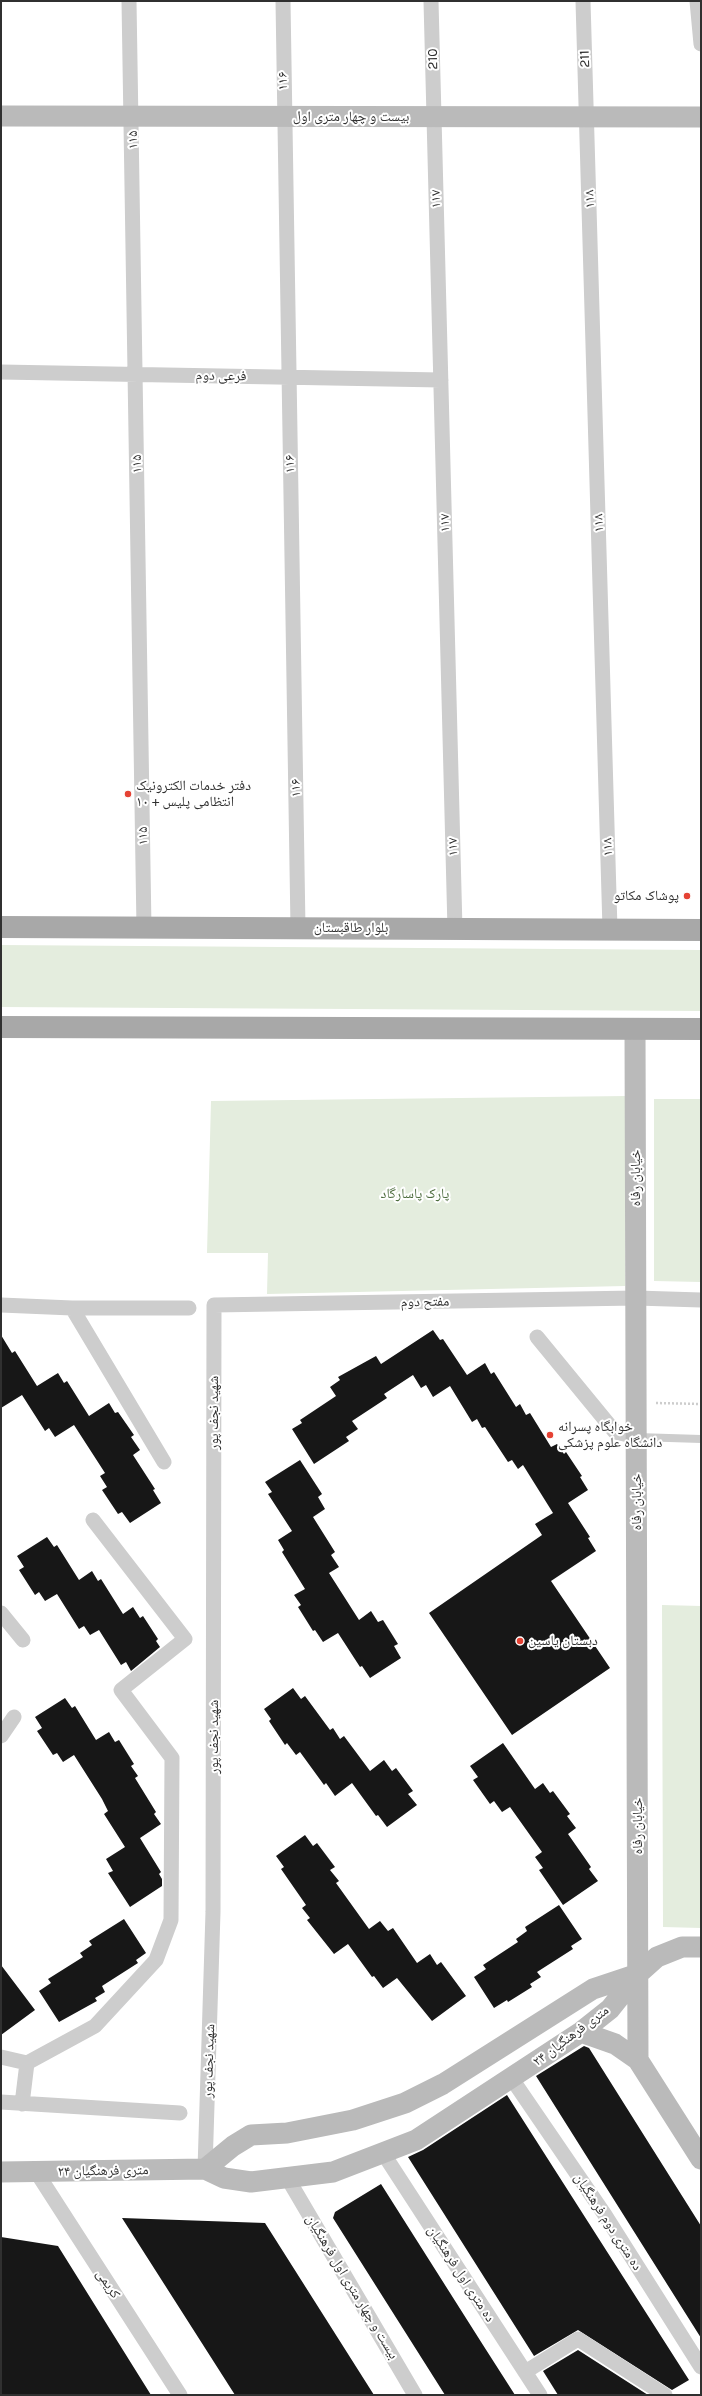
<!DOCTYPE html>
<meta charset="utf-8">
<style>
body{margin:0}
#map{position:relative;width:702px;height:2396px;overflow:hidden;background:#fff;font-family:Karla,sans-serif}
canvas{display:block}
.frame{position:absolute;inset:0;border:2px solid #303030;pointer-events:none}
</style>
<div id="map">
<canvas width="702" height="2396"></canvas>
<div class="frame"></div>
</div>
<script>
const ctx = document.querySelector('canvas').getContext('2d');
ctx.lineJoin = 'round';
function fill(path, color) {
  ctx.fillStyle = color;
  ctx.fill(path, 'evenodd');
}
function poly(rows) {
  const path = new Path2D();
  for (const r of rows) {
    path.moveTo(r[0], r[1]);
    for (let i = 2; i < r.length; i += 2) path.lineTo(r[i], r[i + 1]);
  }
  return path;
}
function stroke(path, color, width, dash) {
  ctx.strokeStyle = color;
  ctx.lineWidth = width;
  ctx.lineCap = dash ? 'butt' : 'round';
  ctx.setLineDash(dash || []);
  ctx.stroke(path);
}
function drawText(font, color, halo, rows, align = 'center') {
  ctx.font = font + ' Karla,"Noto Naskh Arabic",sans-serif';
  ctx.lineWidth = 4;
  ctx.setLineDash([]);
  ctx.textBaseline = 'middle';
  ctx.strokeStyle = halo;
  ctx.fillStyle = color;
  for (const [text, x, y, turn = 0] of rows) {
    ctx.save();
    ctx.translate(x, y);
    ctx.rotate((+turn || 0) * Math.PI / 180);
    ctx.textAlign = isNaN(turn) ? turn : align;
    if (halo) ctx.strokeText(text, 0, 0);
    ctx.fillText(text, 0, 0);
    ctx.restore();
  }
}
fill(poly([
 [1,945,701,950,701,1011,1,1007],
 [626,1096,625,1286,267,1294,268,1253,207,1253,211,1101],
 [654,1099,701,1099,701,1282,654,1281],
 [662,1605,701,1606,701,1928,663,1927]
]), '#e4edde');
fill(poly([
 [433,1330,440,1340,443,1339,467,1375,485,1363,491,1374,494,1372,516,1407,520,1404,526,1415,530,1413,551,1447,557,1444,564,1454,566,1452,582,1476,580,1477,588,1490,568,1503,590,1537,588,1538,596,1551,551,1581,610,1668,512,1735,429,1613,542,1535,535,1524,553,1513,523,1465,518,1469,512,1460,508,1462,485,1427,482,1428,477,1419,472,1422,450,1386,433,1397,426,1385,421,1388,413,1375,384,1394,387,1398,352,1421,358,1429,346,1437,349,1441,314,1464,292,1429,302,1423,300,1420,336,1396,330,1387,340,1380,338,1377,376,1356,381,1364],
 [1,1335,12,1353,15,1351,37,1386,58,1373,64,1383,67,1381,89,1416,109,1403,115,1413,118,1412,134,1435,131,1437,140,1450,133,1455,155,1489,153,1490,161,1503,130,1523,122,1512,118,1514,102,1490,107,1487,100,1476,105,1473,74,1425,55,1437,49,1428,45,1431,22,1395,1,1408],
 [300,1460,322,1494,318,1497,325,1509,313,1517,335,1552,331,1555,339,1567,329,1573,359,1620,371,1611,378,1622,383,1620,398,1644,394,1646,401,1658,370,1678,362,1666,360,1667,338,1633,323,1642,315,1630,313,1631,298,1607,301,1605,294,1595,305,1589,282,1552,284,1550,278,1540,292,1531,268,1494,272,1492,265,1482],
 [47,1537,54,1547,57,1545,79,1580,92,1571,98,1581,101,1579,123,1614,133,1607,140,1618,143,1616,158,1639,156,1641,160,1647,131,1671,126,1662,121,1665,99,1630,90,1635,84,1626,79,1629,57,1594,45,1601,39,1592,35,1595,19,1570,24,1567,17,1556],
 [293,1688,301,1699,305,1696,330,1730,333,1728,340,1739,344,1736,370,1771,384,1760,392,1771,396,1768,413,1791,408,1794,417,1805,387,1827,378,1815,376,1816,352,1783,335,1796,326,1783,324,1785,300,1752,296,1755,287,1743,285,1745,269,1721,271,1719,264,1709],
 [65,1698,72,1708,75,1706,96,1740,109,1732,115,1742,119,1740,134,1764,131,1766,138,1776,135,1778,156,1812,154,1814,161,1824,140,1838,161,1872,159,1874,162,1879,162,1886,130,1907,108,1873,113,1871,106,1859,125,1847,104,1814,108,1811,102,1799,74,1755,63,1762,57,1753,53,1755,37,1731,42,1728,35,1717],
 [503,1743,535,1789,543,1783,550,1793,553,1791,570,1814,567,1816,576,1828,568,1834,591,1867,589,1869,598,1881,563,1905,539,1870,543,1868,535,1857,542,1852,510,1807,502,1812,494,1801,490,1804,473,1780,478,1777,470,1766],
 [305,1835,313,1846,317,1843,335,1867,330,1870,339,1881,336,1883,369,1929,380,1921,388,1931,393,1928,417,1963,430,1954,437,1965,441,1962,466,1996,432,2021,397,1978,383,1988,374,1976,372,1977,348,1944,334,1954,307,1920,310,1918,302,1908,306,1905,281,1869,284,1867,276,1856],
 [559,1905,582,1939,571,1946,573,1949,537,1972,541,1977,530,1984,532,1987,508,2002,507,2000,494,2008,474,1977,486,1969,483,1965,518,1942,516,1939,527,1931,525,1927],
 [124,1919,146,1953,136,1960,138,1963,102,1986,105,1992,95,1998,97,2001,59,2022,39,1991,51,1983,48,1979,83,1957,80,1953,92,1945,89,1941],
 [1,1965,35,2010,1,2035],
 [584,2046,589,2048,701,2226,701,2338,536,2076],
 [507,2095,689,2380,672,2390,578,2330,534,2356,408,2157,423,2150],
 [381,2184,483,2345,515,2395,445,2395,376,2286,333,2218,335,2212],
 [122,2218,265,2223,374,2395,235,2395],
 [1,2237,58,2246,151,2395,1,2395],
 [578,2350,648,2395,558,2395,543,2371]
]), '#171717');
stroke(poly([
 [656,1403,701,1404]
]), '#cdcdcd', 2.5, [2, 2]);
stroke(poly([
 [637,1437,701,1439]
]), '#cdcdcd', 8);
stroke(poly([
 [129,1,144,928],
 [283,1,298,928],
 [431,1,455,929],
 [583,1,610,929],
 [697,1,701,44],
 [1,372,441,380],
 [1,1305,72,1308,164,1462],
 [72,1308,189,1308],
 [537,1337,615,1432,637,1437],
 [1,1613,23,1640],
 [1,1736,14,1717],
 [1,2057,27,2063,95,2026,156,1960,171,1920,172,1758,121,1690,185,1639,93,1520],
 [512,2079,605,2215,701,2367],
 [1,2102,180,2113],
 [22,2104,27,2063],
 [383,2153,540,2395],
 [205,2169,213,1912,214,1305,636,1298,701,1300],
 [37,2173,180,2395],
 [288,2179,415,2395],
 [525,2372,578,2339,665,2395]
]), '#cdcdcd', 15);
stroke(poly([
 [1,116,701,117],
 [635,1029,638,2060,701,2159],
 [581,2032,615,2044,638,2060],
 [205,2169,233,2146,251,2135,287,2133,353,2120,405,2103,443,2084,593,1989,638,1974],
 [1,2172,205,2169,224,2178,251,2182,333,2172,416,2140,581,2032,610,2009,638,1974,657,1957,682,1947,701,1947]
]), '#bababa', 21);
stroke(poly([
 [1,927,701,930],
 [1,1027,701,1029]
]), '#a8a8a8', 22);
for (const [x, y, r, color] of [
 [128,794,4,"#e54234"],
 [687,896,4,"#e54234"],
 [550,1435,4,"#e54234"],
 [520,1641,4,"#e54234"]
]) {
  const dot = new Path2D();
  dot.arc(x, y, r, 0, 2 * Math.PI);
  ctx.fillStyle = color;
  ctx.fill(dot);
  stroke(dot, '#fff', 1.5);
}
drawText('14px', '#303030', '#fff', [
 ["210",433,59,-91],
 ["211",585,59,-92],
 ["۱۱۶",283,81,-90],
 ["بیست و چهار متری اول",351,117],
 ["۱۱۵",133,140,-91],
 ["۱۱۷",436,199,-91],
 ["۱۱۸",590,199,-92],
 ["فرعی دوم",221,376,1],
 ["۱۱۵",137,464,-91],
 ["۱۱۶",290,464,-91],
 ["۱۱۷",445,523,-91],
 ["۱۱۸",599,523,-92],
 ["۱۱۶",296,788,-91],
 ["۱۱۵",143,836,-91],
 ["۱۱۷",453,847,-91],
 ["۱۱۸",608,847,-92],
 ["بلوار طاقبستان",351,928],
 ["خیابان رفاه",636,1178,-90],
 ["مفتح دوم",425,1302,-1],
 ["شهید نجف پور",214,1413,-90],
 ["خیابان رفاه",637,1502,-90],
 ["شهید نجف پور",214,1737,-90],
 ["خیابان رفاه",638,1826,-90],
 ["۲۴ متری فرهنگیان",571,2036,-37],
 ["شهید نجف پور",209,2061,-88],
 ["۲۴ متری فرهنگیان",103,2171,-1],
 ["ده متری دوم فرهنگیان",608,2222,57],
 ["ده متری اول فرهنگیان",461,2274,57],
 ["کریمی",108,2284,57],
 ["بیست و چهار متری اول فرهنگیان",352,2287,59]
]);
drawText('14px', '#303030', '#fff', [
 ["دفتر خدمات الکترونیک",136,786],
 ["انتظامی پلیس + ۱۰",136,802],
 ["پوشاک مکاتو",679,896,"right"],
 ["خوابگاه پسرانه",558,1427],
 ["دانشگاه علوم پزشکی",558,1443],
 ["دبستان یاسین",528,1641]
], 'left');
drawText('14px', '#4c6c3d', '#fff', [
 ["پارک پاسارگاد",415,1194]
]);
</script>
